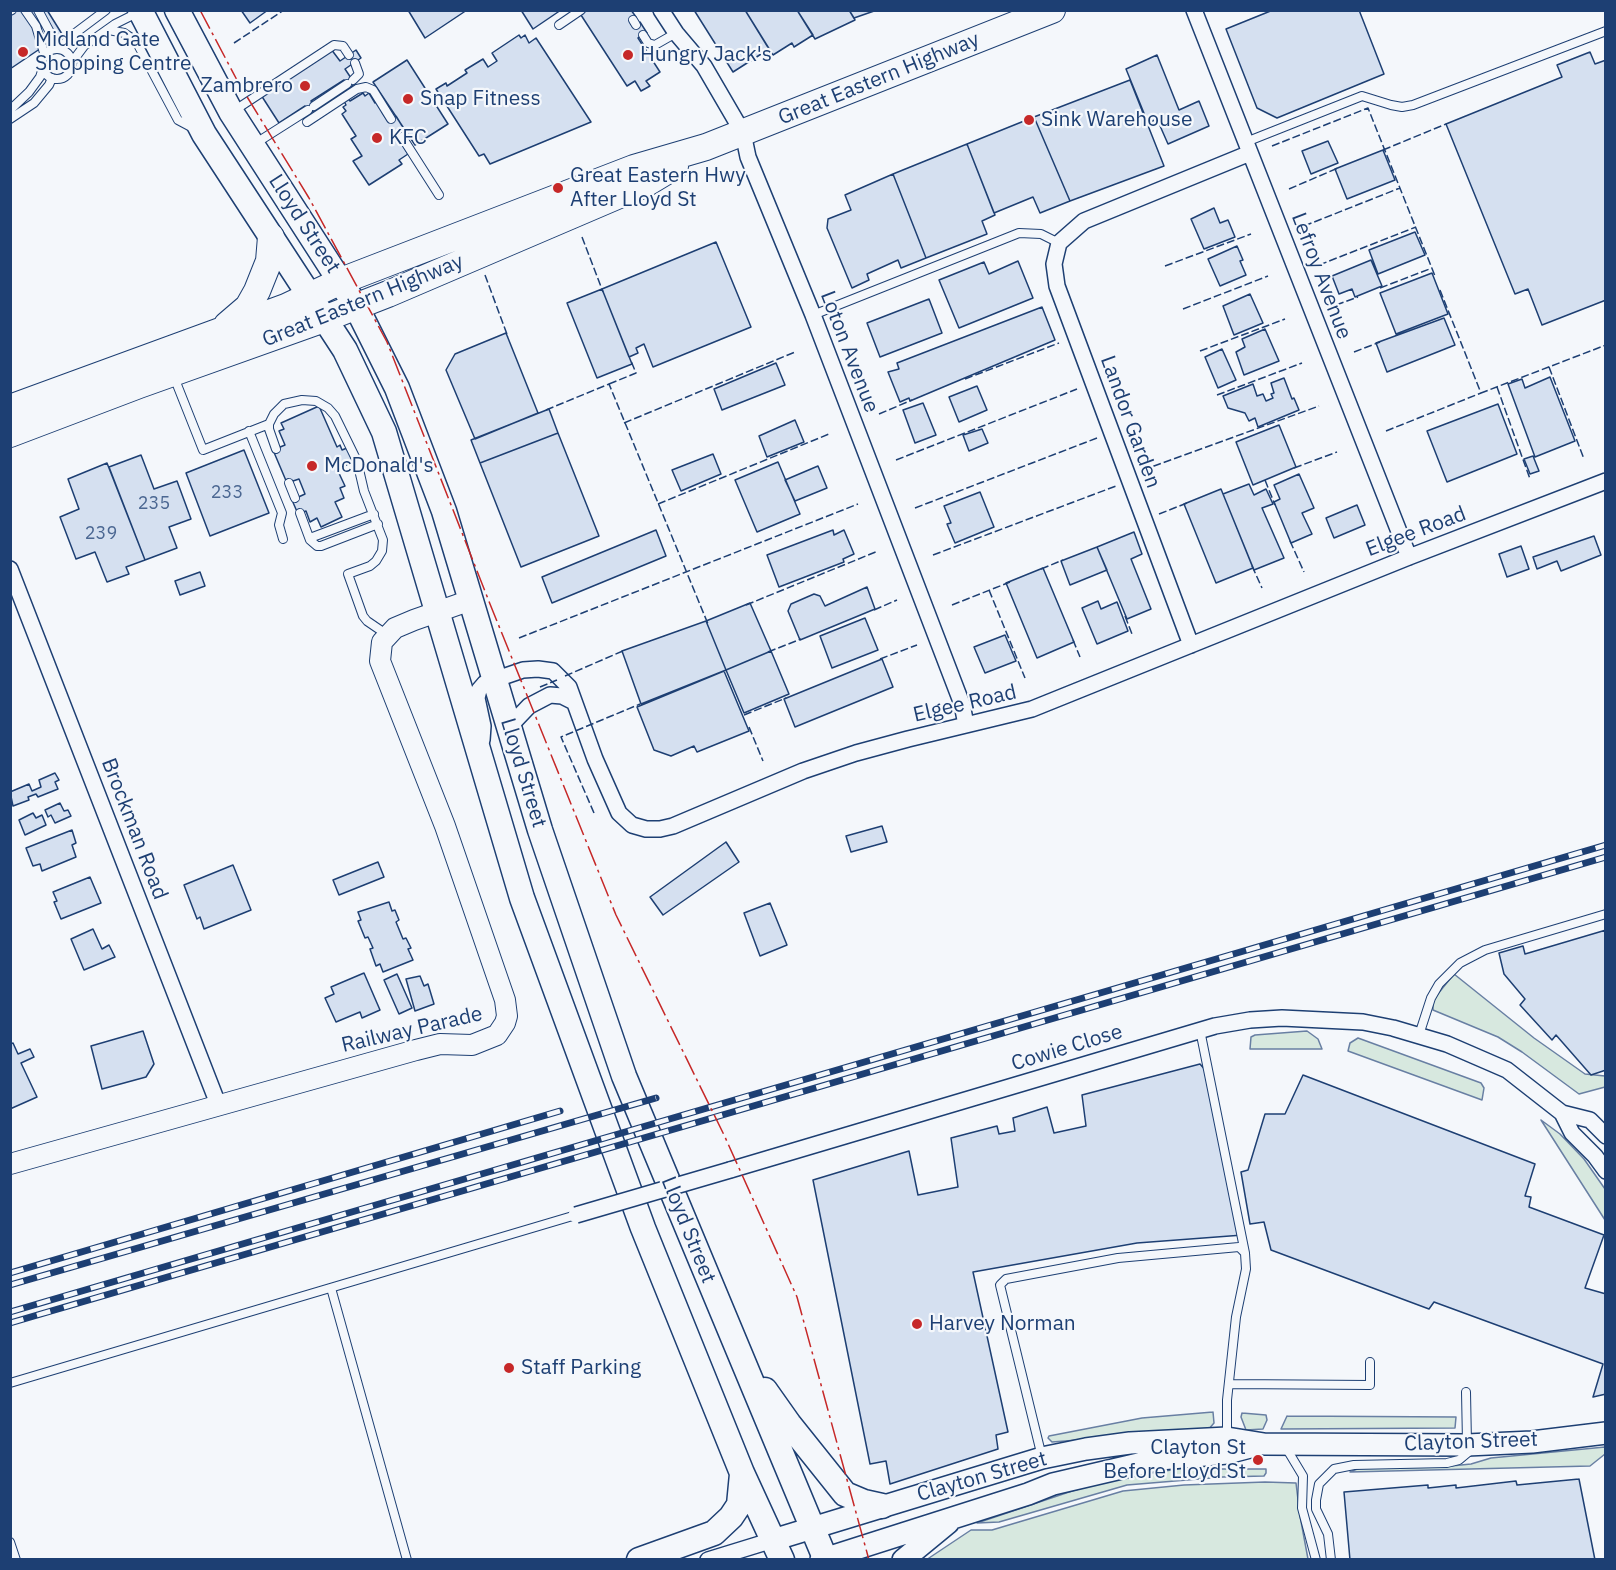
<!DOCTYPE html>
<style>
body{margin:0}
#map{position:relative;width:1616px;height:1570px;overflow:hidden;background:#f4f7fb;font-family:"IBM Plex Sans",sans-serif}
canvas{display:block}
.frame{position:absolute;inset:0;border:12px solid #1d3f73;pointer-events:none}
</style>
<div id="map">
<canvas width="1616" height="1570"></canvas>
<div class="frame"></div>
</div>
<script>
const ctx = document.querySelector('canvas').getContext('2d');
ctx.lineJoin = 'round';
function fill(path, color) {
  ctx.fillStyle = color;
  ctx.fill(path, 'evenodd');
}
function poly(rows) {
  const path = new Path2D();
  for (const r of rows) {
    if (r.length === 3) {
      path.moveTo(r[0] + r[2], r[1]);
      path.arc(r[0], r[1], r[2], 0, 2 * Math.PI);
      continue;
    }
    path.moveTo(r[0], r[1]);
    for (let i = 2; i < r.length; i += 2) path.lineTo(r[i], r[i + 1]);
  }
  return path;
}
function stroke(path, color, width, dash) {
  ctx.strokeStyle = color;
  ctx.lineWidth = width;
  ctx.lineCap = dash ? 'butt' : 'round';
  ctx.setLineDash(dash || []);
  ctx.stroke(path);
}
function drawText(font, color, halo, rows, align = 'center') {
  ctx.font = font + ' "IBM Plex Sans",sans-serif';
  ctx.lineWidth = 4.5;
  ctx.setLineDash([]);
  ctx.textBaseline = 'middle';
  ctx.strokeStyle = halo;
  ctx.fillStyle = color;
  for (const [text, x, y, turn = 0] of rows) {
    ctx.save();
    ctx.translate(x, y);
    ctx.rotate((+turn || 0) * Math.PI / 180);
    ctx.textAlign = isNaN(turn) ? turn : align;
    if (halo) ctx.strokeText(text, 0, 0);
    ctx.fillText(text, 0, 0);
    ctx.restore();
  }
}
const green = poly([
 [1454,974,1534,1038,1585,1074,1605,1076,1605,1087,1579,1094,1522,1052,1498,1037,1433,1010,1433,1002,1437,995,1454,974],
 [1307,1031,1318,1039,1322,1049,1250,1049,1251,1037,1255,1035,1307,1031],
 [1358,1038,1481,1083,1484,1088,1482,1100,1348,1051,1350,1043,1358,1038],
 [1541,1120,1560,1134,1584,1159,1605,1189,1605,1220,1541,1120],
 [1213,1412,1214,1423,1208,1430,1052,1442,1048,1438,1049,1436,1142,1418,1213,1412],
 [1242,1413,1266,1415,1267,1420,1263,1429,1246,1430,1241,1417,1242,1413],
 [1287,1416,1456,1417,1455,1428,1281,1429,1287,1416],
 [1605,1447,1605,1454,1590,1466,1350,1472,1362,1467,1451,1466,1471,1464,1491,1458,1605,1447],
 [1216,1463,1221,1469,1266,1469,1266,1473,1264,1476,1223,1477,1127,1485,999,1522,977,1523,1072,1491,1114,1479,1216,1463],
 [1265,1482,1296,1483,1300,1516,1308,1559,926,1560,971,1530,992,1530,1123,1491,1184,1485,1265,1482]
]);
fill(green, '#d7e8df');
stroke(green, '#687fa3', 1.5);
const building = poly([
 [10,10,47,10,62,34,10,69,10,10],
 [241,10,268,10,250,23,241,10],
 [408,10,467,10,425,38,408,10],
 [521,10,561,10,533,29,521,10],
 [587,10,631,10,636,17,630,21,634,27,640,22,647,33,638,38,660,72,646,81,650,86,641,91,635,81,627,86,581,15,587,10],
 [694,10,745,10,769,49,733,72,694,10],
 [745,10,797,10,813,35,794,47,792,43,773,55,745,10],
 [797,10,849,10,855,20,815,39,797,10],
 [849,10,877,10,854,18,849,10],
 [1273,10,1359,10,1384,74,1277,118,1257,108,1226,29,1273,10],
 [519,35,521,38,525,35,529,43,536,38,591,122,490,164,484,154,479,156,436,89,446,83,447,86,467,73,465,70,483,59,488,67,497,61,492,53,519,35],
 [331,49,340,61,356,50,361,58,345,69,355,84,349,88,344,80,311,101,317,109,310,113,305,106,279,123,261,95,331,49],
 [1590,52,1595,64,1606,60,1606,300,1542,325,1528,289,1515,294,1446,124,1562,77,1557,65,1590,52],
 [1157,55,1179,110,1199,101,1209,126,1168,144,1157,119,1148,123,1126,69,1157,55],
 [407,60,448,124,415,145,373,82,407,60],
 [1130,80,1164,166,1070,201,1034,117,1130,80],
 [363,93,365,96,369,93,375,103,378,101,384,110,382,112,388,121,396,116,407,134,399,139,408,154,399,160,402,164,369,185,353,161,362,156,351,139,356,136,342,114,346,111,343,107,346,105,343,99,347,97,350,101,363,93],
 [1034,117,1070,201,1040,213,1033,197,994,213,967,144,1034,117],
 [1328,141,1338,163,1311,174,1302,151,1328,141],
 [967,144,995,215,982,221,987,234,926,258,893,174,967,144],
 [1383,150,1395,180,1347,199,1335,169,1383,150],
 [893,174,926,258,901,268,898,260,867,274,869,280,852,288,827,228,828,219,851,210,845,195,893,174],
 [1214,208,1220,223,1228,220,1235,237,1204,249,1191,219,1214,208],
 [1415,232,1425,255,1378,274,1369,250,1415,232],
 [716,242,751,327,653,367,644,344,636,348,638,353,629,357,602,289,716,242],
 [1237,246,1243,260,1240,261,1246,275,1220,286,1208,259,1237,246],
 [1371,260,1382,286,1355,297,1352,289,1339,294,1332,276,1371,260],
 [1018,261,1033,298,959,328,939,280,984,262,989,274,1018,261],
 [1432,273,1448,314,1396,334,1380,293,1432,273],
 [602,289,632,364,597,378,567,303,602,289],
 [1250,294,1263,323,1234,335,1223,306,1250,294],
 [929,299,942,333,880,357,867,323,929,299],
 [1042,307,1055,340,910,401,909,398,900,402,888,372,899,369,897,363,1042,307],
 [1444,318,1455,345,1387,372,1376,343,1444,318],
 [1265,329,1279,361,1244,375,1236,352,1245,347,1242,339,1265,329],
 [506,333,538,413,475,439,446,370,455,354,506,333],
 [1222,349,1236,380,1218,388,1205,357,1222,349],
 [776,363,785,385,722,410,714,389,776,363],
 [1550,377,1575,441,1535,457,1508,384,1522,379,1525,388,1550,377],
 [1284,378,1292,399,1294,398,1299,410,1258,427,1255,418,1249,421,1245,413,1228,408,1223,396,1253,384,1257,396,1263,394,1266,401,1273,398,1271,394,1274,393,1271,383,1284,378],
 [977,386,987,410,959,422,949,397,977,386],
 [923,403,936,435,915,443,903,410,923,403],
 [1498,404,1517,454,1447,482,1427,431,1498,404],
 [319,406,337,447,340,445,342,450,347,448,353,462,337,469,345,486,340,488,344,498,335,502,342,517,321,527,317,518,310,522,306,511,298,514,292,500,305,494,299,479,287,483,273,450,285,445,279,431,284,429,281,423,319,406],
 [549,409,558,433,480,463,471,440,549,409],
 [795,420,804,442,767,457,759,436,795,420],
 [1279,425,1296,467,1253,485,1236,442,1279,425],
 [982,429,988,443,969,451,963,435,982,429],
 [558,433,599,536,521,567,480,463,558,433],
 [244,450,269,513,210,536,186,473,244,450],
 [713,454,721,474,681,491,672,470,713,454],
 [141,455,154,489,177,481,191,519,169,527,177,548,145,560,109,467,141,455],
 [1533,456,1539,471,1530,474,1524,459,1533,456],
 [778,462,800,514,757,532,735,480,778,462],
 [107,463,145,560,126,567,129,574,107,582,95,552,76,559,60,517,79,509,68,479,107,463],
 [818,466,827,488,795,501,785,480,818,466],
 [1299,474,1314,508,1302,513,1312,534,1291,543,1274,502,1280,499,1274,485,1299,474],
 [1249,484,1254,495,1266,489,1273,504,1262,508,1284,558,1254,570,1223,494,1249,484],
 [1221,489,1253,568,1216,583,1184,504,1221,489],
 [980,492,994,527,955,543,947,524,951,523,944,506,980,492],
 [1357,505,1365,525,1334,538,1326,518,1357,505],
 [656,530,666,556,552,603,542,577,656,530],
 [833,530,834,535,844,530,854,554,843,559,844,562,779,587,767,555,833,530],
 [1134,532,1142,554,1131,559,1151,609,1127,619,1097,547,1134,532],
 [1594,536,1601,555,1561,571,1557,561,1537,569,1533,557,1594,536],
 [1521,546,1529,569,1507,577,1499,554,1521,546],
 [1097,547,1107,570,1070,585,1061,561,1097,547],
 [1043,568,1074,642,1037,658,1006,583,1043,568],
 [200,572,205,586,180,595,175,581,200,572],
 [867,587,875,609,800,640,788,611,791,604,814,594,820,596,825,606,867,587],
 [1098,601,1101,609,1117,602,1128,631,1097,644,1082,608,1098,601],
 [750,603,771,651,726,670,706,621,750,603],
 [865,618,878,650,832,668,820,636,865,618],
 [706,621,726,670,641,704,622,651,706,621],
 [1005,635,1016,661,985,673,974,647,1005,635],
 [771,651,789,694,744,713,726,670,771,651],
 [882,659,893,687,795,727,784,699,882,659],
 [724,671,749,731,697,752,694,746,671,756,654,750,637,707,724,671],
 [55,773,59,780,55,782,58,789,38,797,36,794,28,797,29,800,13,806,10,792,29,784,32,791,41,787,39,780,55,773],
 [60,803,64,811,68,810,71,816,55,823,51,815,48,817,45,810,60,803],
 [33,813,36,818,42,815,46,825,25,835,19,820,33,813],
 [882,826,887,842,851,852,846,836,882,826],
 [72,830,76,843,72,845,76,857,42,871,40,864,33,866,26,848,72,830],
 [726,842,739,862,663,915,650,897,726,842],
 [378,862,384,877,339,895,333,880,378,862],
 [233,865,251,910,204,929,200,917,197,919,184,885,233,865],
 [90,877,101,903,61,919,54,902,57,901,53,892,90,877],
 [389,902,392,911,395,910,399,920,396,922,403,939,406,938,411,948,408,949,413,960,383,972,380,964,376,966,370,949,373,948,368,937,365,938,358,921,361,920,358,912,389,902],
 [770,903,787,945,760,956,744,913,770,903],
 [93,929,102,949,109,945,115,957,84,970,71,939,93,929],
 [1606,930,1606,1070,1591,1075,1556,1035,1552,1040,1520,1005,1525,999,1504,974,1499,953,1523,946,1525,954,1606,930],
 [364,973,380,1010,362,1018,360,1012,336,1022,325,998,334,994,331,987,364,973],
 [397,974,412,1008,399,1014,384,980,397,974],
 [420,976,424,986,428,984,434,1004,415,1011,406,979,420,976],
 [143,1031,154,1064,146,1077,102,1089,91,1046,143,1031],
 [13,1043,18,1054,30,1049,34,1057,21,1063,37,1097,10,1109,10,1044,13,1043],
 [1200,1064,1207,1072,1243,1235,1137,1243,973,1272,1008,1432,996,1435,998,1449,890,1484,886,1461,870,1464,813,1180,909,1151,918,1195,958,1187,951,1138,997,1126,999,1134,1015,1131,1013,1118,1047,1107,1054,1133,1086,1126,1082,1095,1200,1064],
 [1303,1075,1535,1164,1525,1196,1531,1197,1529,1207,1604,1235,1585,1288,1606,1294,1606,1394,1593,1397,1603,1364,1434,1302,1429,1309,1271,1250,1264,1222,1250,1224,1241,1172,1248,1170,1265,1114,1285,1114,1303,1075],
 [1579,1479,1595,1560,1350,1560,1344,1492,1428,1485,1428,1488,1456,1485,1456,1488,1516,1481,1517,1485,1579,1479]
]);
fill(building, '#d5e0f0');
stroke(building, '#1d3f73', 1.5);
const service = poly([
 [25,10,36,26,45,56],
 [38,10,59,49],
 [10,11,12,10],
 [633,20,636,25],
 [559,25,581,10],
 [109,30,124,33,136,41,178,120,193,128],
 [643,35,648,43,655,45,676,33],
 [60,49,70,37,106,10],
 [57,64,15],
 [72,62,84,46,115,24,137,13],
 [353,80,359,74,355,63],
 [314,106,347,84],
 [10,110,29,92,40,77,43,68],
 [235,110,334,45,343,46,349,55],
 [10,119,34,103,49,85,52,78],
 [307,122,357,89,366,87,373,90,391,119],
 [402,137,439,195],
 [1246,142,1362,96,1391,105,1402,107,1413,105,1606,31],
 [256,143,308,110],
 [813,315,1019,233,1041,234,1059,243],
 [174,377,203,450,269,424],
 [249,431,282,513,279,525,283,539],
 [276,449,269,429,269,424,274,414,284,404,302,400,316,401,328,408,335,416,357,461,364,491,383,540,382,551,376,561,370,566,348,574,363,616,367,621,386,634],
 [289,483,295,498],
 [300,513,310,540,317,546,321,546,378,524],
 [310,538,374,514],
 [1200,1030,1245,1253],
 [1419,1035,1431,998,1439,984,1460,963,1485,950,1606,914],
 [331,1288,407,1560],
 [10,1383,576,1215],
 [1229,1384,1370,1385,1370,1362],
 [1466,1392,1467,1443],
 [1285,1446,1303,1476,1302,1508,1316,1560],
 [1042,1457,1000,1285,1006,1279,1118,1258,1239,1247,1245,1253,1246,1269,1236,1317,1227,1400,1227,1437],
 [10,1542,16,1560],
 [1331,1560,1328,1534,1316,1509,1316,1500,1319,1484,1334,1469,1354,1465,1447,1463,1459,1460,1471,1450]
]);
const minor = poly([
 [661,10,676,33,704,66,743,133,748,157,813,315,962,704,966,725],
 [1194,10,1409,557],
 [10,569,218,1104],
 [1191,645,1057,286,1054,264,1059,243,1084,221,1250,153],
 [509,727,529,706,550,695,562,696,574,702],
 [482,740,483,726,477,698,479,690,485,683,523,670,538,669,553,671,569,687,595,759,619,813,632,825,646,829,660,829,673,826,803,771,856,753,908,739,1032,709,1409,557,1606,481],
 [1562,1113,1572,1133,1595,1156,1606,1171],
 [730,1170,1215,1026,1250,1020,1282,1018,1363,1022,1393,1028,1447,1044,1507,1070,1562,1113,1590,1120,1606,1136],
 [708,1560,773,1540]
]);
const tertiary = poly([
 [10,1164,416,1050,440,1044,472,1045,497,1035,505,1023,507,1016,505,1000,445,826,380,661,382,642,395,628,414,620,471,600]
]);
const secondary = poly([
 [773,1540,1042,1458,1086,1449,1130,1443,1227,1438,1264,1444,1467,1445,1532,1442,1606,1433],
 [821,1560,1028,1494,1053,1484,1160,1459,1227,1453,1254,1446],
 [903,1560,948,1523]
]);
const primary = poly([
 [140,10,204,134,345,350,384,432,522,898,643,1228,742,1473,782,1560],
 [177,10,231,112,356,306,397,388,444,511,540,830,624,1076,825,1558],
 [765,1390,789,1424,845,1494,864,1502,882,1506],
 [639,1560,714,1533,731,1517,739,1505,742,1474]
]);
const trunk = poly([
 [227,325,248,307,257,291,269,261,271,237],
 [10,408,286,307,341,281,634,168,706,147,1052,10],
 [10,434,139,385,324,319,388,294,645,184,675,166]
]);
stroke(service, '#1d3f73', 10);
stroke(minor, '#1d3f73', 18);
stroke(tertiary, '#1d3f73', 22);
stroke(secondary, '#1d3f73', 24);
stroke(primary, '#1d3f73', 27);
stroke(trunk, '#1d3f73', 28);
stroke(service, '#f4f7fb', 8);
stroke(minor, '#f4f7fb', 15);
stroke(tertiary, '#f4f7fb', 20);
stroke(secondary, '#f4f7fb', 21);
stroke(primary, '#f4f7fb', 24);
stroke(trunk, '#f4f7fb', 26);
const rail = poly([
 [10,1273,560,1111],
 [10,1285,656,1098],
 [10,1312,1606,845],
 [10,1323,1606,857]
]);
stroke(rail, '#1d3f73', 7);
stroke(rail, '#f4f7fb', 4.5, [14]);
const minorBridge = poly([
 [576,1215,730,1170]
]);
stroke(minorBridge, '#1d3f73', 18, []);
stroke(minorBridge, '#f4f7fb', 15);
stroke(poly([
 [234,43,284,10],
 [1272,146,1368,108,1435,276],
 [1383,150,1446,124],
 [1289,189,1338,168],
 [1304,226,1400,188],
 [582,237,603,292],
 [1319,265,1416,227],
 [1165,266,1251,234],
 [485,275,508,337],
 [1380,288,1432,268],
 [1440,290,1481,393,1606,345],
 [1336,305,1358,297],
 [1183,309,1268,276],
 [1200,351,1285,319],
 [1354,352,1380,342],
 [1549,367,1584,459],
 [965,379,1059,343],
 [609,384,636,373,631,361],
 [1497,387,1530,479],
 [1217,395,1302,363],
 [546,410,609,384,708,624],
 [879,414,912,400],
 [624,423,795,352],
 [1386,431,1481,393],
 [896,460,1077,389],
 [1294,468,1337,452],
 [1143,470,1319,406],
 [1265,480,1275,505],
 [658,504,829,434],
 [915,508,1097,438],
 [1159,514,1187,503],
 [1290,541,1304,572],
 [933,555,1116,486],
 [1252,566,1262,588],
 [1041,569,1063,560],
 [989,590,1025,678],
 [746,605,878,551],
 [952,605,1010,582],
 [874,610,897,600],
 [1125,616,1132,634],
 [519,638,858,504],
 [1073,640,1080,657],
 [768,652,801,639],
 [880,659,917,645],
 [565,676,625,650],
 [540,687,557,680],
 [744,715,786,698],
 [749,727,763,761],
 [594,813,561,737,640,704]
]), '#1d3f73', 1.5, [8, 3]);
stroke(poly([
 [200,10,238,82,309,198,387,342,490,604,616,915,725,1137,797,1297,869,1560]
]), '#c62828', 1.5, [21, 4.5, 3, 4.5]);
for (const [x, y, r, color] of [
 [23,52,6,"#c62828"],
 [628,55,6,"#c62828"],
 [305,86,6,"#c62828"],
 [408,99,6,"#c62828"],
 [1029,120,6,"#c62828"],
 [377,138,6,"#c62828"],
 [558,188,6,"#c62828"],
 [312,466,6,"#c62828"],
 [917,1324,6,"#c62828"],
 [509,1368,6,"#c62828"],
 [1258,1460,6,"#c62828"]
]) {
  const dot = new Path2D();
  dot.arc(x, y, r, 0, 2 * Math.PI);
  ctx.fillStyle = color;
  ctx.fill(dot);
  stroke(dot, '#f4f7fb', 2);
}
drawText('18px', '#4b6792', null, [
 ["233",227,493],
 ["235",154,504],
 ["239",101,534]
]);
drawText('21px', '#1d3f73', '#f4f7fb', [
 ["Midland Gate",35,40],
 ["Shopping Centre",35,64],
 ["Hungry Jack's",640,55],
 ["Zambrero",293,86,"right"],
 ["Snap Fitness",420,99],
 ["Sink Warehouse",1041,120],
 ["KFC",389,138],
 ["Great Eastern Hwy",570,176],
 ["After Lloyd St",570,200],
 ["McDonald's",324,466],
 ["Harvey Norman",929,1324],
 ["Staff Parking",521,1368],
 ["Clayton St",1246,1448,"right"],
 ["Before Lloyd St",1246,1472,"right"]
], 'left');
drawText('21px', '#1d3f73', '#f4f7fb', [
 ["Great Eastern Highway",879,79,-22],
 ["Lloyd Street",304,224,57],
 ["Lefroy Avenue",1321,276,69],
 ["Great Eastern Highway",363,301,-22],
 ["Loton Avenue",849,352,69],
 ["Landor Garden",1130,422,70],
 ["Elgee Road",1416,532,-21],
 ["Elgee Road",965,704,-13],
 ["Lloyd Street",523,773,73],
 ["Brockman Road",134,829,69],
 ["Railway Parade",412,1030,-13],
 ["Cowie Close",1067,1048,-17],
 ["Lloyd Street",688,1230,68],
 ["Clayton Street",1471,1442,-2],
 ["Clayton Street",982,1477,-16]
]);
</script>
